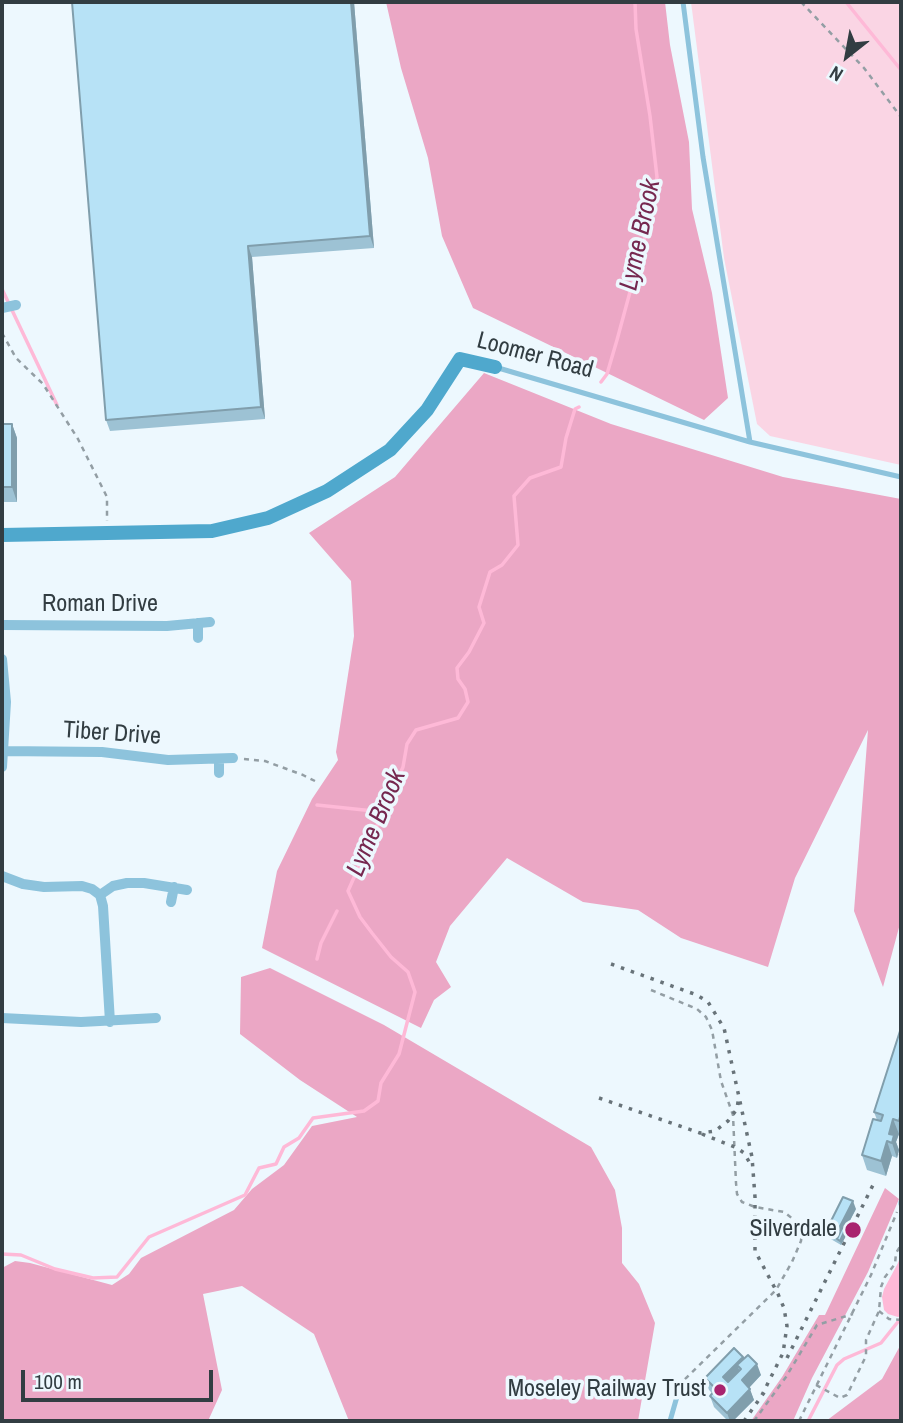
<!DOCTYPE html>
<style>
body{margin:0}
#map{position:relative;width:903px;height:1423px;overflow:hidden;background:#edf8fe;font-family:"Archivo Narrow",sans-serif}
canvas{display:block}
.frame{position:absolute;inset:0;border:4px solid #323d42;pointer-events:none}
.north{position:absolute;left:812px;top:21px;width:70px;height:70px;-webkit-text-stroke:5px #edf8fe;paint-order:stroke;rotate:211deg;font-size:19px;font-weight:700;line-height:28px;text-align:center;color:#323d42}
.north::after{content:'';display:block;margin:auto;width:24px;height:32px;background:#323d42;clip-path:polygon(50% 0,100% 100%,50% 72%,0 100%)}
.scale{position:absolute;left:21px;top:1370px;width:192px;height:32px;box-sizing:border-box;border:4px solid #323d42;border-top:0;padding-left:9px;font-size:21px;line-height:24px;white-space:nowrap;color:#323d42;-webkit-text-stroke:5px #edf8fe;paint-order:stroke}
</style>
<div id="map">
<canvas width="903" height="1423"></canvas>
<div class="frame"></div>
<div class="north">N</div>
<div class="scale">100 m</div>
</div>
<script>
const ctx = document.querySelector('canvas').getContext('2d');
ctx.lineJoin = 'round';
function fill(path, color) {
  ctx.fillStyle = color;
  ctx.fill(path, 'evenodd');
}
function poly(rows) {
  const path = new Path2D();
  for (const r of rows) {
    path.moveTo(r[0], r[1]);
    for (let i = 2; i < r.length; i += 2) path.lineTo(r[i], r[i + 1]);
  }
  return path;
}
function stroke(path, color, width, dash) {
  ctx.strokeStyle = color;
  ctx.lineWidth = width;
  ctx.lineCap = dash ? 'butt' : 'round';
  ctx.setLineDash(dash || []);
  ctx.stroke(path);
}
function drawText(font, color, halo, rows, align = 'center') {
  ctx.font = font + ' "Archivo Narrow",sans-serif';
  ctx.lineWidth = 7;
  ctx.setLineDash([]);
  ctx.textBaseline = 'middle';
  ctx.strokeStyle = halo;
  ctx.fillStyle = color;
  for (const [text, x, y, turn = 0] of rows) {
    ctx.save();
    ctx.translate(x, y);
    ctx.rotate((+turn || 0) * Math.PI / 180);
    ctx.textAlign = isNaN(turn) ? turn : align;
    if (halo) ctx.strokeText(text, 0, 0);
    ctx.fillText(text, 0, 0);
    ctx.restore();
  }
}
fill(poly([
 [691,2,901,2,901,465,770,436,757,424,724,258]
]), '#fad5e4');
fill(poly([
 [386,2,665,2,670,45,689,142,692,209,712,293,728,398,704,420,473,308,442,236,428,158,401,68],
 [484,373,611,424,783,477,901,499,901,920,883,987,854,911,868,730,795,878,768,967,681,938,638,910,583,902,507,858,450,926,436,962,451,987,434,1000,421,1028,262,948,277,871,312,799,338,760,336,752,354,636,351,581,309,533,395,477],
 [270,968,384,1025,591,1147,615,1190,622,1228,622,1263,639,1284,655,1323,638,1421,349,1421,314,1334,242,1286,203,1294,222,1390,208,1421,2,1421,2,1268,15,1261,30,1263,112,1285,129,1274,141,1258,234,1210,252,1189,284,1165,312,1126,357,1117,300,1080,240,1034,241,977],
 [885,1188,899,1199,868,1272,812,1378,793,1421,751,1421,782,1377,819,1315,825,1315],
 [901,1344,901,1421,826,1421,882,1379]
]), '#eba7c5');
fill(poly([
 [901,1254,901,1316,898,1317,888,1314,884,1310,882,1297,884,1289,898,1263]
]), '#feb9d7');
stroke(poly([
 [846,2,901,70],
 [2,289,57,405],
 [601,382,607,374,617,340,653,207,657,177,650,116,636,29,635,2],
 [317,805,383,812],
 [317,959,321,943,337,911],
 [2,1254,21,1255,55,1269,93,1278,117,1277,149,1237,245,1195,259,1168,276,1164,284,1147,299,1138,313,1118,364,1111,378,1101,381,1083,399,1054,415,992,408,972,391,957,372,933,360,917,348,891,403,767,407,744,416,730,458,718,468,702,465,689,458,679,457,668,469,652,484,623,479,607,490,572,502,565,518,545,514,496,530,478,561,467,566,438,575,409,579,407],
 [808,1421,837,1365,844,1359,881,1343,901,1318]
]), '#feb9d7', 3.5);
stroke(poly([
 [801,2,864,68,901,117],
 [2,333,16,358,43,384,78,439,107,497,107,521],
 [244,759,265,761,303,775,319,783],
 [651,990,697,1009,706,1017,712,1030,721,1081,733,1115,736,1183,737,1194,742,1202,755,1207,784,1212,798,1223,802,1232,801,1241,792,1262,776,1290,684,1380],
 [899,1154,901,1155],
 [879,1311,889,1319,901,1320],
 [816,1385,840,1398,847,1395,866,1356,866,1340,879,1311,881,1287,885,1277,895,1264,896,1253,901,1245],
 [754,1421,786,1377,817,1325,853,1314],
 [799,1421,871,1275,897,1212]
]), '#939ea4', 2.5, [5, 5]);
stroke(poly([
 [683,2,703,157,750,442],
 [495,367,750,442,901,477],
 [901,1204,901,1202],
 [670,1421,680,1386]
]), '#8dc3dc', 5);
stroke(poly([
 [2,308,16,305],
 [198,623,198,638],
 [2,625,167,626,210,622],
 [2,659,6,702,2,767],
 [2,751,102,752,168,760,233,758],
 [219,773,219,759],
 [2,876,23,884,44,887,82,886,92,889,100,895,113,886,127,883,144,883,187,890],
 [100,895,103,906,110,1022],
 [171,902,174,887],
 [2,1018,81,1022,156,1018]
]), '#8dc3dc', 10);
stroke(poly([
 [2,535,212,531,268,518,327,491,390,450,427,410,460,359,495,367]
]), '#4fa8cd', 14);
stroke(poly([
 [611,964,697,995,708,1002,724,1028,752,1157,755,1197,755,1251,778,1294,784,1308,787,1326,783,1353,762,1395],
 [599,1098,700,1133,715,1131,728,1121,737,1109,739,1095],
 [702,1134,737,1148,744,1153,751,1165],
 [787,1358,873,1185],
 [744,1421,768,1387]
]), '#687379', 3.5, [3.5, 7]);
fill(poly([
 [72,2,354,2,374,248,252,257,265,419,110,431,106,420],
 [2,424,12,424,17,438,17,502,2,502],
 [901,1031,901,1135,899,1134,896,1142,899,1150,897,1158,892,1156,886,1176,867,1170,862,1155,877,1120,874,1112],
 [856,1209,845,1230,847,1234,841,1245,829,1238,826,1231],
 [743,1359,761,1375,749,1388,754,1400,733,1421,728,1421,714,1407,710,1396,712,1393,709,1390,705,1378]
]), '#9dc2d4');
fill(poly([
 [351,2,354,2,374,248,370,236],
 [248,246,252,257,265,419,261,407],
 [12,424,17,438,17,502,12,487],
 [893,1119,899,1134,896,1142,899,1150,897,1158,889,1134],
 [887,1141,892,1156,886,1176,881,1161],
 [853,1201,856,1209,839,1241,837,1239,835,1236],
 [845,1230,847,1234,841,1245,840,1241],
 [743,1357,747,1368,741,1369,737,1365,741,1374,727,1388,723,1377],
 [757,1364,761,1375,746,1391,742,1380],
 [750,1389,754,1400,733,1421,730,1421,727,1413]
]), '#809eac');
const building = poly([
 [72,2,351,2,370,236,248,246,261,407,106,420,72,2],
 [2,424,12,424,12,487,2,487,2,424],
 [900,1031,901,1031,901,1113,899,1121,893,1119,889,1134,894,1135,892,1143,887,1141,881,1161,862,1155,873,1119,881,1121,883,1115,874,1112,900,1031],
 [843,1197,853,1201,835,1236,826,1231,843,1197],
 [842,1228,845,1230,840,1241,837,1239,842,1228],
 [734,1348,743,1357,723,1377,728,1382,741,1369,737,1365,748,1355,757,1364,742,1380,750,1389,727,1413,710,1396,716,1389,705,1378,734,1348]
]);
fill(building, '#b7e2f6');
stroke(building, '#809eac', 2);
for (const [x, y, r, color] of [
 [853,1230,9,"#a8246f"],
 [720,1390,7,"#a8246f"]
]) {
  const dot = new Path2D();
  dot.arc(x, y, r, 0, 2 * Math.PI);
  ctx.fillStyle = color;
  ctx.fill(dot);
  stroke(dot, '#edf8fe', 2.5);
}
drawText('24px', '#323d42', '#edf8fe', [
 ["Loomer Road",535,356,15],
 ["Roman Drive",100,605],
 ["Tiber Drive",112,734,4]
]);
drawText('24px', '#323d42', '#edf8fe', [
 ["Silverdale",837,1230],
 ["Moseley Railway Trust",706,1390]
], 'right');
drawText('italic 26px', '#762850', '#edf8fe', [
 ["Lyme Brook",641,235,-78],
 ["Lyme Brook",377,823,-67]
]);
</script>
